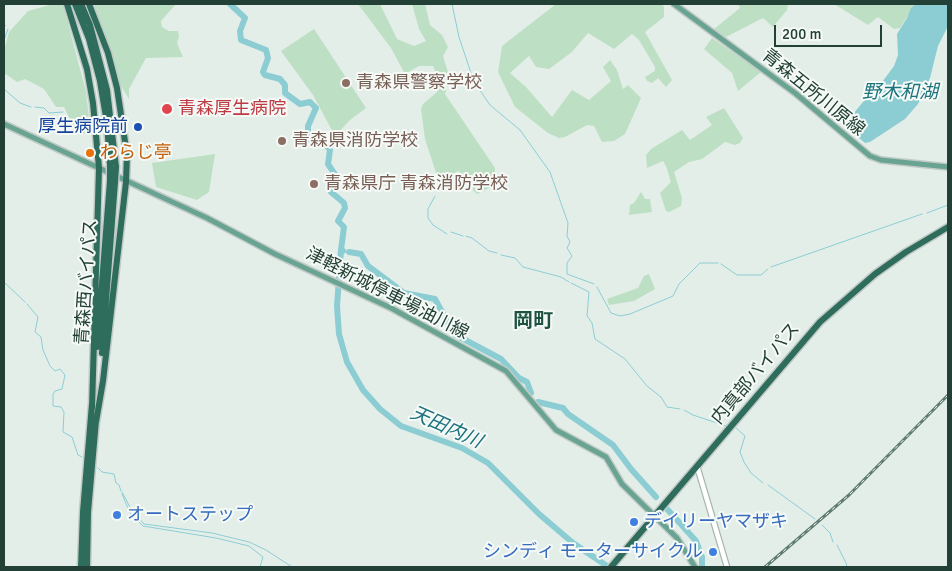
<!DOCTYPE html>
<meta charset="utf-8">
<style>
body{margin:0}
#map{position:relative;width:952px;height:571px;overflow:hidden;background:#e4eee9;font-family:Signika,sans-serif}
canvas{display:block}
.frame{position:absolute;inset:0;border:5px solid #234036;pointer-events:none}
.scale{position:absolute;left:774px;top:25px;width:108px;height:22px;box-sizing:border-box;border:2px solid #234036;border-top:0;padding-left:6px;font-size:15px;line-height:18px;white-space:nowrap;color:#234036;-webkit-text-stroke:4px #f5faf7;paint-order:stroke}
</style>
<div id="map">
<canvas width="952" height="571"></canvas>
<div class="frame"></div>
<div class="scale">200 m</div>
</div>
<script>
const ctx = document.querySelector('canvas').getContext('2d');
ctx.lineJoin = 'round';
function fill(path, color) {
  ctx.fillStyle = color;
  ctx.fill(path, 'evenodd');
}
function poly(rows) {
  const path = new Path2D();
  for (const r of rows) {
    path.moveTo(r[0], r[1]);
    for (let i = 2; i < r.length; i += 2) path.lineTo(r[i], r[i + 1]);
  }
  return path;
}
function stroke(path, color, width, dash) {
  ctx.strokeStyle = color;
  ctx.lineWidth = width;
  ctx.lineCap = dash ? 'butt' : 'round';
  ctx.setLineDash(dash || []);
  ctx.stroke(path);
}
function drawText(font, color, halo, rows, align = 'center') {
  ctx.font = font + ' Signika,"Noto Sans JP",sans-serif';
  ctx.lineWidth = 4;
  ctx.setLineDash([]);
  ctx.textBaseline = 'middle';
  ctx.strokeStyle = halo;
  ctx.fillStyle = color;
  for (const [text, x, y, turn = 0] of rows) {
    ctx.save();
    ctx.translate(x, y);
    ctx.rotate((+turn || 0) * Math.PI / 180);
    ctx.textAlign = isNaN(turn) ? turn : align;
    if (halo) ctx.strokeText(text, 0, 0);
    ctx.fillText(text, 0, 0);
    ctx.restore();
  }
}
fill(poly([
 [53,4,63,4,86,92,90,127,86,133,79,135,73,133,72,124,64,107,56,107,44,89,25,79,17,82,4,73,4,51,9,32,28,11],
 [94,4,176,4,161,21,162,27,169,31,178,31,179,37,177,43,183,57,146,58,129,89,129,99,121,86],
 [358,4,380,4,397,39,414,46,426,41,419,29,412,4,425,4,430,25,442,35,448,47,443,56,450,79,445,94,495,168,495,178,491,187,477,194,473,190,474,181,458,171,449,176,447,184,439,182,425,139,421,109,423,104,437,92,439,81,433,66,419,66,405,74,391,48],
 [556,4,662,4,664,7,664,17,645,32,672,80,666,87,658,78,652,83,647,81,645,77,655,71,655,67,639,40,632,34,614,49,588,33,572,52,549,69,536,67,529,56,510,73,526,87,552,117,572,90,589,100,611,81,603,67,610,60,617,70,623,89,628,85,641,98,625,134,614,141,602,142,594,126,587,125,565,137,559,138,548,133,515,107,498,72,502,46],
 [738,4,788,4,787,10,773,27,763,18,726,37,714,29,740,8],
 [834,4,915,4,900,28,894,29,878,17,868,25],
 [314,29,366,108,350,120,335,136,313,95,281,51],
 [712,38,761,72,738,91,732,73,704,49],
 [724,108,743,138,740,143,735,145,725,142,702,159,689,162,674,172,682,198,681,206,669,212,666,211,660,193,671,182,666,166,663,161,647,168,646,155,651,149,682,130,690,140,712,125,706,117],
 [215,154,209,192,197,200,156,187,152,163],
 [641,192,645,199,650,199,652,212,629,215,630,205,634,203],
 [649,274,655,289,634,301,609,305,607,299,638,288,644,276]
]), '#bddfc4');
fill(poly([
 [916,4,948,4,948,26,938,46,930,78,918,104,905,119,870,142,865,143,844,125,863,102,874,93,894,66,898,55,897,34,907,18,911,8]
]), '#8ccdd3');
stroke(poly([
 [452,4,459,37,473,79],
 [4,24,6,26],
 [4,40,8,29],
 [475,83,490,105,520,130,550,172,568,223,567,236,570,242,567,248,572,256,567,263,567,274,594,284],
 [4,89,20,103,31,107],
 [35,107,44,108,49,113,63,112],
 [435,196,428,209,428,218,433,225,447,234],
 [927,213,948,205],
 [451,232,463,236],
 [466,236,472,238,489,251,497,253],
 [501,255,515,258,523,267,561,277,569,282],
 [721,264,737,275,761,275,768,269],
 [771,267,922,214],
 [4,282,25,302],
 [571,283,589,292,587,316,592,323,595,339,625,359,647,386,661,397,667,407,680,409],
 [597,287,611,313,620,316,630,314,673,296,679,284,700,263,718,263],
 [27,304,38,317,35,332,41,337,43,350,50,366,55,371,60,369,65,375,62,389,55,391,53,394,53,406,61,407,64,412,63,432,72,437,78,455,82,457],
 [684,410,693,415,726,426],
 [736,428,745,436,740,452,744,462,751,473,763,483],
 [98,468,102,472,114,474,116,483,119,485,121,491],
 [768,485,815,519],
 [122,492,131,509,144,524,212,533,249,542,266,550,292,567],
 [122,494,130,513,143,526,216,538,249,546,263,557,260,567],
 [822,525,830,533,833,542],
 [837,545,847,565,845,567]
]), '#8ccdd3', 1);
stroke(poly([
 [230,4,245,18,240,31,241,40,266,50,268,58,263,72,265,75,280,79,285,85,285,93,300,104,310,102,316,108,308,126,308,137,313,144,327,146,330,150,328,164,336,176,331,192,344,203,345,208,338,221,344,227,341,250,343,251],
 [341,250,337,306,339,334,347,362,363,390,380,409,401,426,462,448,488,463,539,514,573,543,607,566],
 [349,252,361,254,368,266,404,293,435,299,454,334,501,359,519,378,527,382,531,393],
 [538,402,563,408,568,414,613,445,631,469,656,497],
 [668,510,696,541,702,557,702,567]
]), '#8ccdd3', 6);
const minor = poly([
 [697,466,727,567]
]);
const major = poly([
 [674,4,795,93,870,156,881,160,948,167],
 [4,124,207,218,275,254,391,308,506,371,556,430,606,457,622,484,677,538,695,567]
]);
const highway = poly([
 [67,4,87,69,93,103,99,168,92,408],
 [75,4,89,39,100,81,107,123,110,165],
 [81,4,90,25,107,90,116,167],
 [89,4,108,53,117,88,127,155,126,182,103,381,96,422],
 [97,347,110,181],
 [102,353,115,182],
 [81,567,83,512,92,404],
 [87,567,88,512,96,420],
 [611,567,820,322,875,274,906,252,948,227]
]);
stroke(minor, '#a6b6b0', 7);
stroke(major, '#c1cac7', 8);
stroke(highway, '#c1cac7', 9);
stroke(minor, '#fff', 4.5);
stroke(major, '#68a491', 5);
stroke(highway, '#2e6d5c', 6);
const rail = poly([
 [765,567,849,495,948,395]
]);
stroke(rail, '#5e7b72', 3);
stroke(rail, '#f5faf7', 1, [4]);
const highwayBridge = poly([
 [110,181,110,165],
 [115,182,116,167]
]);
stroke(highwayBridge, '#c1cac7', 9, []);
stroke(highwayBridge, '#2e6d5c', 6);
for (const [x, y, r, color] of [
 [346,83,5,"#8d6e63"],
 [167,109,6,"#e0444e"],
 [138,127,5,"#1a4fb4"],
 [282,141,5,"#8d6e63"],
 [90,153,5,"#e8710a"],
 [314,184,5,"#8d6e63"],
 [117,515,5,"#3f7fe0"],
 [634,522,5,"#3f7fe0"],
 [713,552,5,"#3f7fe0"]
]) {
  const dot = new Path2D();
  dot.arc(x, y, r, 0, 2 * Math.PI);
  ctx.fillStyle = color;
  ctx.fill(dot);
  stroke(dot, '#f5faf7', 2);
}
drawText('18px', '#785e54', '#f5faf7', [
 ["青森県警察学校",356,83],
 ["青森県消防学校",292,141],
 ["青森県庁 青森消防学校",324,184]
], 'left');
drawText('18px', '#234036', '#f5faf7', [
 ["青森五所川原線",813,93,39],
 ["青森西バイパス",87,282,-86],
 ["津軽新城停車場油川線",387,294,27],
 ["内真部バイパス",756,374,-50]
]);
drawText('18px', '#be3a42', '#f5faf7', [
 ["青森厚生病院",178,109]
], 'left');
drawText('18px', '#164399', '#f5faf7', [
 ["厚生病院前",128,127]
], 'right');
drawText('18px', '#c56008', '#f5faf7', [
 ["わらじ亭",100,153]
], 'left');
drawText('18px', '#366cbe', '#f5faf7', [
 ["オートステップ",127,515],
 ["デイリーヤマザキ",644,522],
 ["シンディ モーターサイクル",703,552,"right"]
], 'left');
drawText('italic 19px', '#1c737e', '#f5faf7', [
 ["野木和湖",900,93],
 ["天田内川",446,428,24]
]);
drawText('bold 20px', '#1e5343', '#f5faf7', [
 ["岡町",533,322]
]);
</script>
